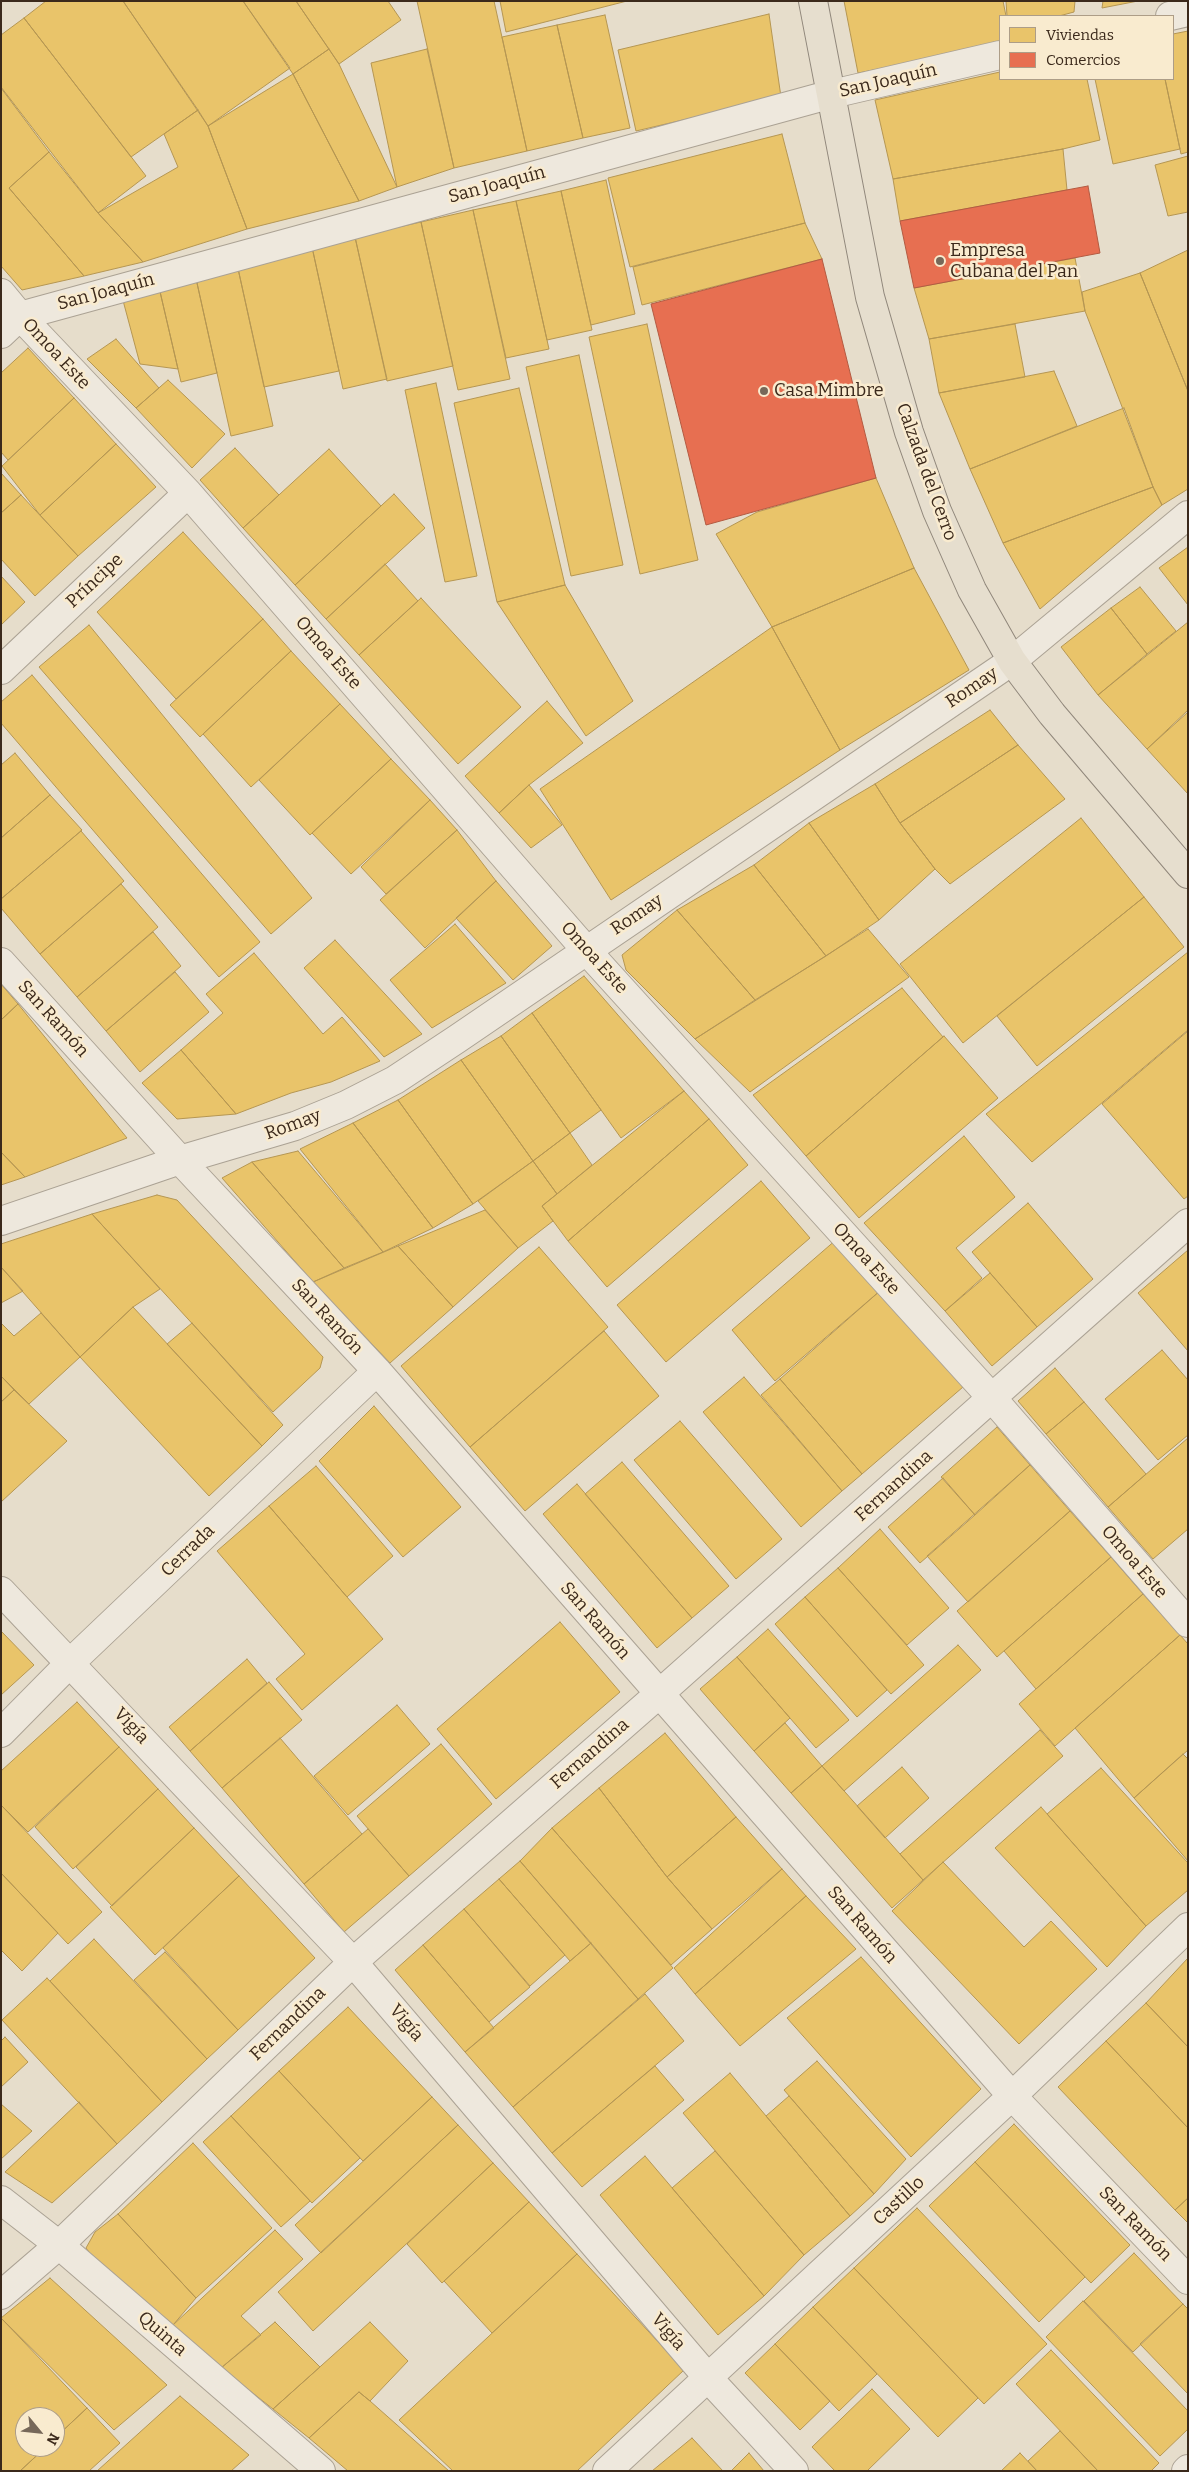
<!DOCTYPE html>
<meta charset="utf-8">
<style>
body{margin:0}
#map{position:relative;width:1189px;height:2472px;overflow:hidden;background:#e6ddcb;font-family:Bitter,serif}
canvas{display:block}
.frame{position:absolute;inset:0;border:2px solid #3b291b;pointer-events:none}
.legend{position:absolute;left:999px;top:15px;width:175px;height:65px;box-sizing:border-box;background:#f9ebcf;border:1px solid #ad9d87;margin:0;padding:6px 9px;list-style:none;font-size:15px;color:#3b291b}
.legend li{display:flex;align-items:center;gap:10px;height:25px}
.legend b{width:25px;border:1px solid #ad9d87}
.north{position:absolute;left:15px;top:2407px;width:50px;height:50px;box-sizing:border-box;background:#f9ebcf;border:1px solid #ad9d87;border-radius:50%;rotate:118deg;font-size:14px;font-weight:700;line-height:20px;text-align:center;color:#3b291b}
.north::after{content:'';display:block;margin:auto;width:18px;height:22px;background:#776859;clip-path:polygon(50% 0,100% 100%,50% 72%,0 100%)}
</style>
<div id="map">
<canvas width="1189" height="2472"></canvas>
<div class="frame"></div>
<ul class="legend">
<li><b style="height:14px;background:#e9c46a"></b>Viviendas</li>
<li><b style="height:14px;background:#e76f51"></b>Comercios</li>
</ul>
<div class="north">N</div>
</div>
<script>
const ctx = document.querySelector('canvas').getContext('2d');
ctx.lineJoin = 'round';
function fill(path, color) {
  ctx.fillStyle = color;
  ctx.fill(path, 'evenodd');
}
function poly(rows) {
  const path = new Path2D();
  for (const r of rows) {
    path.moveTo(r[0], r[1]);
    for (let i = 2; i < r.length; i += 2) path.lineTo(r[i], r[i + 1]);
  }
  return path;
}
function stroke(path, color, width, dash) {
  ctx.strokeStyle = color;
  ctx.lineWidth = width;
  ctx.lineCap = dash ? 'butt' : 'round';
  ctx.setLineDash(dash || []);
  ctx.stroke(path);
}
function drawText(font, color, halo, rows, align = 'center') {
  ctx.font = font + ' Bitter,serif';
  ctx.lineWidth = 5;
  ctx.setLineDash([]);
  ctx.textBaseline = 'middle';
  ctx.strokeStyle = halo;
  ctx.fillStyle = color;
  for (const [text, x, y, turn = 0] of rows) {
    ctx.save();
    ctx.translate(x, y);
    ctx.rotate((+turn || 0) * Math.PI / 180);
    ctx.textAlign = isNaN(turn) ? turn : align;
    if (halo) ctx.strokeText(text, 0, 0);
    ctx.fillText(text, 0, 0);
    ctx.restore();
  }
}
const homes = poly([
 [46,1,123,1,198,110,131,157,24,18,46,1],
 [123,1,243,1,290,68,208,126,123,1],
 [243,1,296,1,329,49,293,74,243,1],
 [296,1,388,1,401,20,339,64,296,1],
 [417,1,494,1,527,151,454,168,417,1],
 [500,1,627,1,506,32,500,1],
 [844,1,1003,1,1006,16,1000,16,1000,46,858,73,844,1],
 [1006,1,1075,1,1074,12,1059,16,1007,16,1006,1],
 [1103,1,1138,1,1102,8,1103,1],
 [769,14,781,97,636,131,618,50,769,14],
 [605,15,630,128,583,138,557,25,605,15],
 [24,18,146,176,98,213,1,87,1,35,24,18],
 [557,25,583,138,527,151,502,37,557,25],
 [1188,31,1188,152,1181,154,1165,79,1173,79,1173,34,1188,31],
 [329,49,339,64,397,187,359,201,293,74,329,49],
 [427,49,454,168,397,187,371,63,427,49],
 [1000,72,1000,79,1087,79,1100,140,1063,149,893,179,875,100,1000,72],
 [293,74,359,201,247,229,208,126,293,74],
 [1095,79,1165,79,1180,149,1113,164,1095,79],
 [1,88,49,152,9,188,84,276,22,290,1,266,1,88],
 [198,110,208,126,247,229,143,262,98,213,178,167,164,134,198,110],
 [782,134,805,223,630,267,608,178,782,134],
 [1063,149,1067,190,900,221,893,179,1063,149],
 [49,152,98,213,143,262,84,276,9,188,49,152],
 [1188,156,1188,212,1168,216,1155,165,1188,156],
 [606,180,635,314,591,325,561,191,606,180],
 [561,191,592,330,547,340,516,201,561,191],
 [516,201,549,349,506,358,473,210,516,201],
 [473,210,510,379,458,390,421,222,473,210],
 [421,222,453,366,387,381,355,237,421,222],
 [805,223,822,259,642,305,633,267,805,223],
 [355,237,387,379,343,389,312,247,355,237],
 [312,247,339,371,264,387,237,264,312,247],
 [1188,250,1188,391,1140,273,1188,250],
 [1075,258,1085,311,929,339,914,288,1075,258],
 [237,264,273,426,231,436,195,274,237,264],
 [1140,273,1188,391,1188,489,1162,505,1153,487,1085,311,1082,292,1140,273],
 [195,274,217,373,181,382,158,283,195,274],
 [158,283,178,369,140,364,121,293,158,283],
 [647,324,698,560,640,574,589,337,647,324],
 [1015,324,1025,377,939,393,929,339,1015,324],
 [116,339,159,388,136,408,87,359,116,339],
 [28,348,74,398,8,460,1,452,1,373,28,348],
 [579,355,623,565,571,576,526,367,579,355],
 [1054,371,1077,426,970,469,939,393,1054,371],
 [168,380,225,434,192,468,136,408,168,380],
 [436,383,477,576,445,582,405,390,436,383],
 [519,388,565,585,497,602,454,403,519,388],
 [74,398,116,444,40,515,2,466,74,398],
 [1124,408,1153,487,1003,543,970,469,1124,408],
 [116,444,156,487,78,556,40,515,116,444],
 [235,448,279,495,243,528,200,480,235,448],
 [329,449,381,506,295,585,243,528,329,449],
 [1,473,21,495,1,513,1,473],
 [876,478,914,568,772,627,716,534,757,512,876,478],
 [1153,487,1162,505,1040,609,1003,543,1153,487],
 [394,494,425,528,326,619,295,585,394,494],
 [21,495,78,556,35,596,1,559,1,513,21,495],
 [183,532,263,619,176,699,97,612,183,532],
 [1188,547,1188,605,1159,568,1188,547],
 [385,564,418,601,359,655,326,619,385,564],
 [914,568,969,670,840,750,772,627,914,568],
 [1,576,25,602,1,625,1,576],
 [565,585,633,701,586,736,497,602,565,585],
 [1140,587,1176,631,1147,654,1111,608,1140,587],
 [421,598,521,707,458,764,359,655,421,598],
 [1111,608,1147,654,1098,695,1061,647,1111,608],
 [263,619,291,651,200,737,170,705,263,619],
 [1188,622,1188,710,1147,749,1098,695,1188,622],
 [89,625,312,898,271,934,39,667,89,625],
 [772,627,840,750,611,900,540,789,772,627],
 [291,651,340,704,251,787,203,734,291,651],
 [32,675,260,942,219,977,1,723,1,702,32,675],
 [547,701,583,743,529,785,499,813,465,776,547,701],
 [340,704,391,759,310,835,259,780,340,704],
 [990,710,1018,745,900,823,875,784,990,710],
 [1188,712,1188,794,1147,749,1188,712],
 [1018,745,1065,799,950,884,935,869,900,823,1018,745],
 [15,753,50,795,1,838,1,765,15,753],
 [391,759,430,800,351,874,312,833,391,759],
 [875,784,900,823,935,869,879,920,809,823,875,784],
 [529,785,562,825,531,848,499,813,529,785],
 [50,795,82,830,1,899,1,838,50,795],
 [430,800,457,830,386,894,361,867,430,800],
 [1081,818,1144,897,963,1043,900,964,1081,818],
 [809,823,879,920,826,956,754,865,809,823],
 [457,830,496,881,425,948,380,900,457,830],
 [81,831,124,881,40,954,1,908,1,899,81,831],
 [754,865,826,956,755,1000,677,910,754,865],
 [496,881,552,946,513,980,456,918,496,881],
 [121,884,158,927,77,997,40,954,121,884],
 [1144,897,1184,947,1037,1066,997,1016,1144,897],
 [677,910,755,1000,695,1039,626,970,622,955,677,910],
 [455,924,506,983,432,1028,390,980,455,924],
 [868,929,909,977,750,1092,695,1039,868,929],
 [153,932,181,966,106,1031,77,997,153,932],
 [335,940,422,1034,384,1057,304,968,335,940],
 [1188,952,1188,1030,1032,1162,986,1114,1188,952],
 [254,953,323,1034,342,1017,380,1061,331,1082,291,1093,236,1114,181,1050,223,1013,206,994,254,953],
 [175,972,209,1012,140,1072,106,1031,175,972],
 [584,976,684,1091,621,1138,532,1013,584,976],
 [1,984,18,1004,1,1020,1,984],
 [902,988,943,1037,806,1156,753,1095,902,988],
 [18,1004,127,1138,25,1177,1,1152,1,1020,18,1004],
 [532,1013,601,1110,570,1133,501,1036,532,1013],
 [1188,1031,1188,1196,1184,1199,1102,1104,1188,1031],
 [501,1036,570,1133,533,1161,461,1060,501,1036],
 [944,1036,998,1098,859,1218,806,1156,944,1036],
 [181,1050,236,1114,177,1119,142,1083,181,1050],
 [461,1060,533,1161,473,1204,398,1100,461,1060],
 [684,1091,709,1119,568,1241,542,1206,684,1091],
 [398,1100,473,1204,433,1228,353,1123,398,1100],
 [709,1119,748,1165,607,1287,568,1241,709,1119],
 [353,1123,433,1228,383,1252,300,1149,353,1123],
 [570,1133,592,1165,557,1194,533,1161,570,1133],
 [964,1136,1015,1197,956,1248,982,1278,945,1311,864,1223,964,1136],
 [298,1151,383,1252,344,1268,252,1162,298,1151],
 [1,1152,25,1177,1,1185,1,1152],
 [533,1161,557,1194,542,1206,553,1221,518,1248,478,1201,533,1161],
 [252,1162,344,1268,313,1282,222,1178,252,1162],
 [761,1181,810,1238,666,1362,617,1305,761,1181],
 [157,1195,177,1200,323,1357,320,1368,273,1412,92,1214,157,1195],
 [1028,1203,1093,1279,1037,1327,972,1252,1028,1203],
 [485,1210,518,1248,453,1307,398,1246,485,1210],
 [92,1214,160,1289,133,1307,80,1357,1,1267,1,1244,92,1214],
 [837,1239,881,1290,775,1381,732,1330,837,1239],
 [398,1246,453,1307,390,1363,313,1282,398,1246],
 [539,1247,608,1327,470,1447,401,1366,539,1247],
 [1188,1250,1188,1351,1138,1293,1188,1250],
 [1,1267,23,1291,1,1303,1,1267],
 [990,1273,1037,1327,992,1366,945,1311,990,1273],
 [881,1290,963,1387,862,1474,780,1379,881,1290],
 [133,1307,262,1446,209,1496,80,1357,133,1307],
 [41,1313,80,1357,29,1404,1,1376,1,1323,14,1336,41,1313],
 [192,1323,283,1425,262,1446,167,1344,192,1323],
 [604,1331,659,1396,525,1511,470,1447,604,1331],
 [1162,1350,1188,1380,1188,1435,1158,1460,1105,1399,1162,1350],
 [1055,1368,1084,1402,1046,1434,1018,1401,1055,1368],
 [1,1376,14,1390,1,1402,1,1376],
 [744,1377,842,1491,801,1527,703,1412,744,1377],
 [780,1379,862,1474,842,1491,761,1395,780,1379],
 [14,1390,67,1441,1,1502,1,1402,14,1390],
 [1084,1402,1146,1474,1108,1507,1046,1434,1084,1402],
 [374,1406,461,1507,403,1557,319,1461,374,1406],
 [680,1421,782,1539,736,1579,634,1460,680,1421],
 [997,1427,1030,1465,975,1515,941,1477,997,1427],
 [1188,1438,1188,1529,1153,1559,1108,1507,1188,1438],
 [622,1462,729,1586,692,1618,585,1494,622,1462],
 [1030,1465,1070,1511,968,1602,927,1556,1030,1465],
 [316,1466,393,1556,347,1597,269,1506,316,1466],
 [943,1478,975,1515,920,1563,888,1527,943,1478],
 [577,1484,692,1618,657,1648,543,1514,577,1484],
 [269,1506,383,1639,302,1710,276,1679,305,1654,217,1551,269,1506],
 [1070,1511,1111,1557,997,1657,957,1611,1070,1511],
 [880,1529,949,1608,907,1645,838,1568,880,1529],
 [1111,1557,1143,1594,1036,1689,1004,1651,1111,1557],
 [838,1568,924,1665,891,1694,805,1597,838,1568],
 [1143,1594,1180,1635,1055,1746,1019,1704,1143,1594],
 [805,1597,887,1690,857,1717,775,1624,805,1597],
 [560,1622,620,1692,496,1799,437,1729,560,1622],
 [768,1629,849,1720,816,1748,737,1657,768,1629],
 [1,1631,34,1665,1,1695,1,1631],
 [1180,1635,1188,1644,1188,1750,1134,1798,1075,1728,1180,1635],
 [958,1645,981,1670,844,1791,822,1766,958,1645],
 [737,1657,790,1718,754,1751,700,1689,737,1657],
 [247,1659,267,1683,190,1751,169,1727,247,1659],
 [269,1682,302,1720,222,1788,190,1751,269,1682],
 [77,1702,119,1747,28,1832,1,1805,1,1771,77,1702],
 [397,1705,430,1744,348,1815,314,1776,397,1705],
 [785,1723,822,1766,791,1793,754,1751,785,1723],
 [1040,1730,1063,1756,923,1880,900,1854,1040,1730],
 [665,1733,736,1817,667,1877,599,1788,665,1733],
 [280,1738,362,1834,304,1884,222,1788,280,1738],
 [441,1744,492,1804,409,1876,357,1816,441,1744],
 [119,1747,158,1789,73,1869,35,1827,119,1747],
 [1183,1754,1188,1759,1188,1861,1134,1798,1183,1754],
 [822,1766,923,1880,892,1908,791,1793,822,1766],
 [902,1767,929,1798,885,1838,857,1806,902,1767],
 [1101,1768,1188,1863,1188,1890,1146,1926,1047,1814,1101,1768],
 [599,1788,667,1877,712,1929,671,1965,552,1828,599,1788],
 [158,1789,194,1828,112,1906,76,1867,158,1789],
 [1,1805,102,1912,68,1944,1,1873,1,1805],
 [1041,1807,1146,1926,1107,1967,995,1848,1041,1807],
 [736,1817,782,1869,712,1929,667,1877,736,1817],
 [194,1828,239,1876,155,1955,110,1907,194,1828],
 [552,1828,673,1968,638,1999,520,1861,552,1828],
 [368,1829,409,1876,344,1932,304,1884,368,1829],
 [520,1861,591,1943,570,1961,499,1879,520,1861],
 [943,1862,1024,1947,1051,1921,1097,1969,1019,2044,892,1911,943,1862],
 [782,1869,806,1896,695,1994,674,1968,782,1869],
 [1,1873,58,1933,22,1971,1,1950,1,1873],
 [239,1876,315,1958,238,2030,163,1948,239,1876],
 [499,1879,565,1955,530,1986,464,1909,499,1879],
 [806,1896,856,1949,740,2046,695,1994,806,1896],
 [464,1909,530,1987,489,2022,423,1945,464,1909],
 [94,1939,207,2059,162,2102,50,1981,94,1939],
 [591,1943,638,1999,513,2107,465,2052,591,1943],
 [423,1945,494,2028,465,2052,395,1970,423,1945],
 [165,1952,238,2030,207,2059,134,1980,165,1952],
 [861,1957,981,2089,911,2157,787,2018,861,1957],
 [1188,1958,1188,2047,1146,2003,1188,1958],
 [47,1978,162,2102,117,2144,2,2020,47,1978],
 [645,1994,684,2041,552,2153,513,2107,645,1994],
 [1146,2003,1188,2047,1188,2128,1106,2041,1146,2003],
 [348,2007,432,2097,363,2161,279,2071,348,2007],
 [5,2037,28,2062,1,2087,1,2041,5,2037],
 [1106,2041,1188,2128,1188,2198,1175,2210,1058,2087,1106,2041],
 [817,2061,906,2159,874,2194,784,2090,817,2061],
 [655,2066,684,2100,582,2187,552,2153,655,2066],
 [279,2071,360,2158,312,2203,231,2116,279,2071],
 [730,2073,850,2216,804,2255,683,2113,730,2073],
 [789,2096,874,2194,850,2216,766,2116,789,2096],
 [432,2097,458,2125,321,2253,295,2225,432,2097],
 [79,2102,117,2144,52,2203,5,2172,79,2102],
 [1,2104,32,2131,1,2159,1,2104],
 [231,2116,310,2201,281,2227,203,2142,231,2116],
 [1014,2124,1130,2245,1091,2283,975,2162,1014,2124],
 [458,2125,493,2163,313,2331,278,2292,458,2125],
 [193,2143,272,2228,196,2298,118,2214,193,2143],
 [715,2151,804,2255,764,2296,672,2188,715,2151],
 [645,2156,764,2296,718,2335,600,2195,645,2156],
 [975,2162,1085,2277,1039,2322,929,2206,975,2162],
 [493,2163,529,2202,442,2283,407,2244,493,2163],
 [1188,2198,1188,2223,1175,2210,1188,2198],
 [529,2202,577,2254,492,2333,444,2281,529,2202],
 [917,2208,1047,2344,984,2404,854,2268,917,2208],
 [118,2214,196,2298,173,2325,95,2260,86,2248,95,2232,118,2214],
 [275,2230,303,2259,241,2316,261,2335,221,2368,173,2325,275,2230],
 [1134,2253,1183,2304,1133,2352,1084,2301,1134,2253],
 [577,2254,684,2370,577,2471,453,2471,399,2420,577,2254],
 [854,2268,978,2398,938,2437,813,2307,854,2268],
 [50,2278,167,2385,114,2430,1,2318,50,2278],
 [1083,2301,1188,2411,1188,2429,1160,2456,1046,2337,1083,2301],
 [1183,2304,1188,2309,1188,2394,1140,2344,1183,2304],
 [813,2307,877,2374,839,2411,775,2344,813,2307],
 [1,2318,87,2408,55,2438,55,2417,25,2417,25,2447,46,2447,20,2471,1,2471,1,2318],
 [275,2322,320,2367,273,2409,221,2368,275,2322],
 [370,2322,408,2361,370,2401,359,2392,309,2438,273,2409,370,2322],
 [775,2344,830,2401,800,2430,745,2373,775,2344],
 [1051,2350,1159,2463,1151,2471,1098,2471,1016,2384,1051,2350],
 [872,2389,910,2429,867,2471,835,2471,812,2447,872,2389],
 [359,2392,370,2401,449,2471,348,2471,309,2438,359,2392],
 [180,2396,249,2455,231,2471,97,2471,180,2396],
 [87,2408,120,2443,89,2471,20,2471,46,2447,55,2447,55,2438,87,2408],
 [1060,2431,1098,2471,1037,2471,1028,2461,1060,2431],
 [692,2438,723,2471,652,2471,692,2438],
 [749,2453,764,2471,731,2471,749,2453],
 [1020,2453,1037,2471,1001,2471,1020,2453]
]);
fill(homes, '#e9c46a');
stroke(homes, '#b59652', 1);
const shops = poly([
 [1088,186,1100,253,914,288,900,221,1088,186],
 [822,259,876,478,706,525,651,304,822,259]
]);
fill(shops, '#e76f51');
stroke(shops, '#b35a41', 1);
const minor = poly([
 [1170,16,1188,12],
 [1,293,20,316,188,493,586,950,992,1398,1188,1623],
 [1,334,20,316,832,94,1000,55],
 [1,670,188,493],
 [1,962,180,1160,377,1371,1012,2096,1188,2280],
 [1,1221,180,1160,295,1126,346,1105,395,1080,457,1039,1012,661,1188,515],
 [1,1591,353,1962,709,2379,794,2471],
 [1,1733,70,1663,377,1371],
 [1,2200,59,2245,321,2471],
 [1,2295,59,2245,353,1962,659,1694,1188,1223],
 [607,2471,1012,2096,1188,1927],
 [1186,2471,1188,2469]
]);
const major = poly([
 [813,1,870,297,909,432,937,511,972,590,1012,661,1052,714,1188,874]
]);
stroke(minor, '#aba294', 30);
stroke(major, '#90877b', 30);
stroke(minor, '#eee8dd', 28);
stroke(major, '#e6dece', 28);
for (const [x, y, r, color] of [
 [940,261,5,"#776859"],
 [764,391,5,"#776859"]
]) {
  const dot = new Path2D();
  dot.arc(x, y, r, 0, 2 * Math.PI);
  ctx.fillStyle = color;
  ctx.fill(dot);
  stroke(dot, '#f9ebcf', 2);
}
drawText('18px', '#3b291b', '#f9ebcf', [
 ["San Joaquín",888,81,-13],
 ["San Joaquín",497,185,-15],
 ["San Joaquín",106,292,-15],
 ["Omoa Este",56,354,47],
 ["Calzada del Cerro",926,472,70],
 ["Príncipe",95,581,-43],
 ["Omoa Este",328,653,49],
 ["Romay",972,688,-34],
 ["Romay",637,915,-34],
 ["Omoa Este",594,958,48],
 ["San Ramón",53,1019,48],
 ["Romay",293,1125,-20],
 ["Omoa Este",866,1259,48],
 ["San Ramón",327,1317,47],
 ["Fernandina",894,1486,-42],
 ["Cerrada",188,1551,-44],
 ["Omoa Este",1134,1562,49],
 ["San Ramón",595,1621,49],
 ["Vigía",131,1726,47],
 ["Fernandina",590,1754,-41],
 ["San Ramón",862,1925,49],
 ["Vigía",406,2023,50],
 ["Fernandina",288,2024,-44],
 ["Castillo",899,2201,-43],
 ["San Ramón",1135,2224,46],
 ["Vigía",668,2332,50],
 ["Quinta",162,2334,41]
]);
drawText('18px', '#3b291b', '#f9ebcf', [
 ["Empresa",950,251],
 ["Cubana del Pan",950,272],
 ["Casa Mimbre",774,391]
], 'left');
</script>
